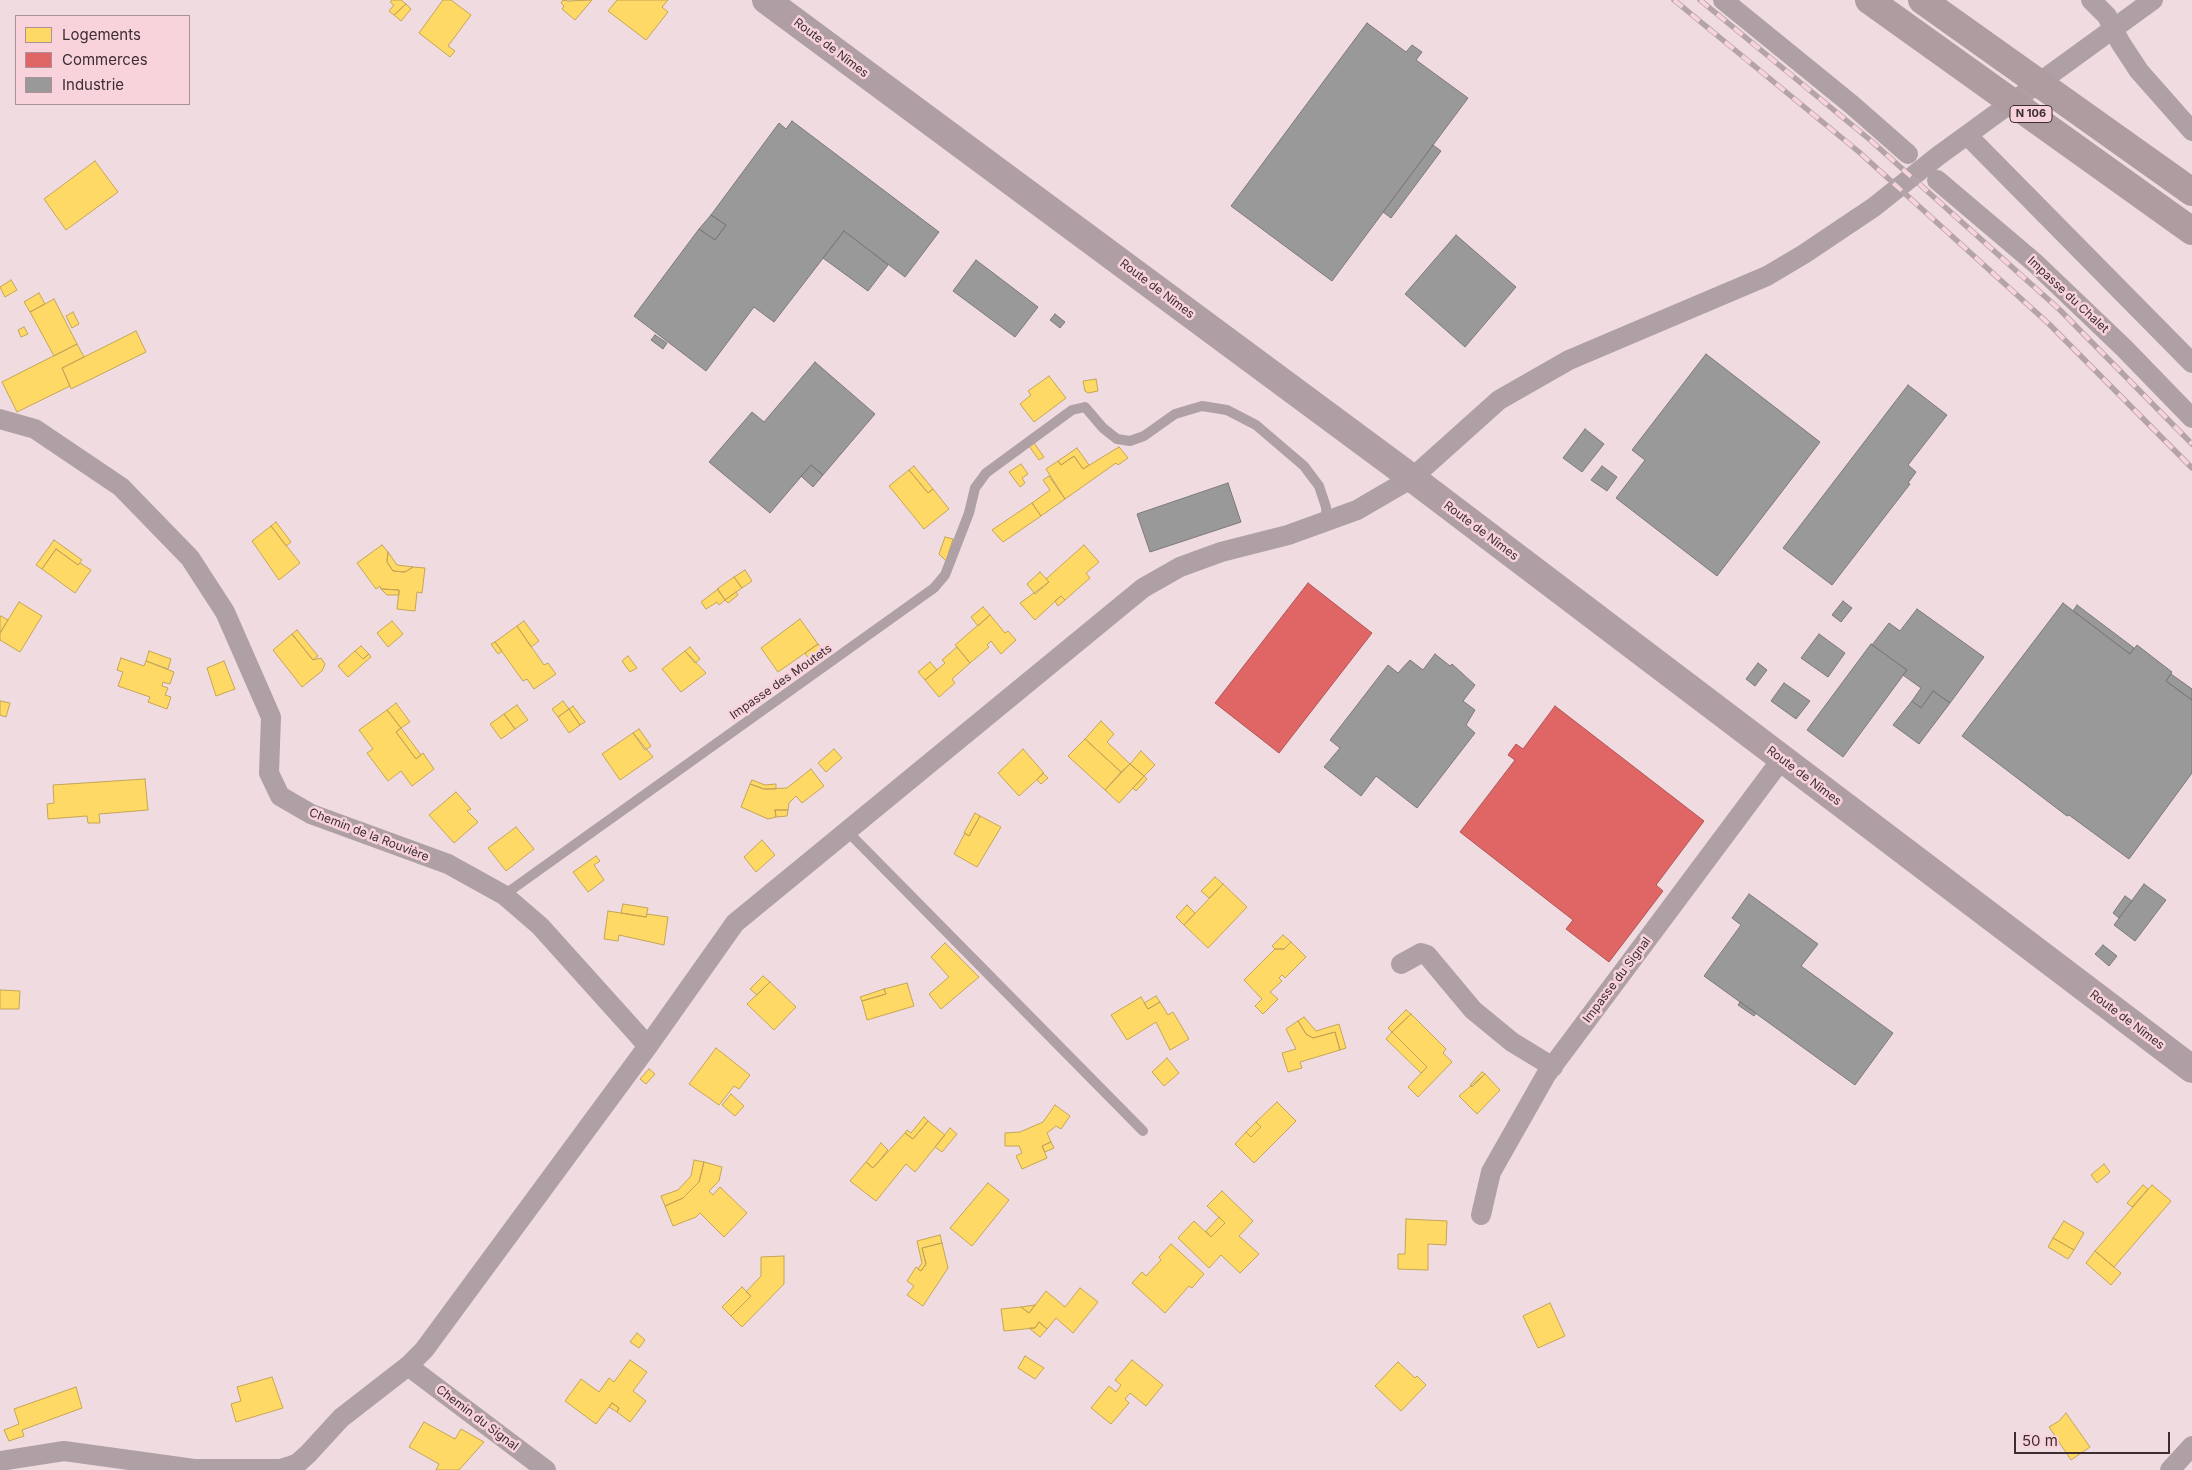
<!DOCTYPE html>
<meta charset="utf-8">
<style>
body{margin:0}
#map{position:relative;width:2192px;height:1470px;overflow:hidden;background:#f0dbe0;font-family:Inter,sans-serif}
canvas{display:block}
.legend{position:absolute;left:15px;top:15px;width:175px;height:90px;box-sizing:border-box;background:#f8d3dc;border:1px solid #ad9198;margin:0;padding:6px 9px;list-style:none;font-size:15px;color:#3c2d31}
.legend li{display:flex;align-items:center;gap:10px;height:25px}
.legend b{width:25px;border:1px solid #ad9198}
.scale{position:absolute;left:2014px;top:1432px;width:156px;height:22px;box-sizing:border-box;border:2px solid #3c2d31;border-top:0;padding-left:6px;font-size:15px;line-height:18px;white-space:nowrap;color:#3c2d31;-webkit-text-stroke:4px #f8d3dc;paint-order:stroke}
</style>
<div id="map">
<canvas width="2192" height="1470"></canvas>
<ul class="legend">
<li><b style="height:14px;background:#ffd966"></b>Logements</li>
<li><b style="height:14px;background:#e06666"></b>Commerces</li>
<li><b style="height:14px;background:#999"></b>Industrie</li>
</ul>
<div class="scale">50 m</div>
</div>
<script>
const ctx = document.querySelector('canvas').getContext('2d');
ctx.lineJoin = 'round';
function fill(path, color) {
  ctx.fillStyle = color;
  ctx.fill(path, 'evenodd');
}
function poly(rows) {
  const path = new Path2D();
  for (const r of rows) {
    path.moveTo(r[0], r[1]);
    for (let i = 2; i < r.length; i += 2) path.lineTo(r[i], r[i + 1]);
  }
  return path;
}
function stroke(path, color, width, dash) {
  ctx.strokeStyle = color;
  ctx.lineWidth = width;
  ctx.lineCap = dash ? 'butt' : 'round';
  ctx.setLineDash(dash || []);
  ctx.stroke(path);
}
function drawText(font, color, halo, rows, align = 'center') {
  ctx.font = font + ' Inter,sans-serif';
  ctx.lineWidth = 5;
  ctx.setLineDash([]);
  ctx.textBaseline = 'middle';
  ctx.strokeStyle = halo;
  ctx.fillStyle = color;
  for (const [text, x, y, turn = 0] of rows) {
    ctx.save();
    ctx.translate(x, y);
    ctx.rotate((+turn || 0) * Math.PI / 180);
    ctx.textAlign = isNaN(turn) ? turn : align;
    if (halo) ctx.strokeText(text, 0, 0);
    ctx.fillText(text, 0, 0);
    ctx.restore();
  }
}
const homes = poly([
 [392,0,401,0,406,4,394,15,389,11,394,5,390,2,392,0],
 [443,0,451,0,471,15,448,46,455,51,450,57,419,33,443,0],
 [563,0,568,1,592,0,575,20,562,9,564,6,561,3,563,0],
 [617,0,668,0,662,7,668,12,646,40,608,11,617,0],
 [406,4,411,9,401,21,394,15,406,4],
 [95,161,118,192,66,230,44,199,95,161],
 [11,280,17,290,5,297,0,287,11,280],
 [39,293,45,304,30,312,24,302,39,293],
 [54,299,77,344,54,356,30,312,54,299],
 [73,312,79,324,72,328,66,316,73,312],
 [24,327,28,334,21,337,18,330,24,327],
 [136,331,146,352,71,389,62,368,136,331],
 [77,344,84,357,62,368,70,386,17,412,2,382,77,344],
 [1049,376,1066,398,1034,422,1020,404,1031,395,1028,391,1049,376],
 [1096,379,1098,391,1088,393,1085,391,1083,381,1096,379],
 [1034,443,1044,457,1039,460,1029,446,1034,443],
 [1119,447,1128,458,1118,465,1116,463,1065,499,1046,469,1058,461,1061,465,1074,456,1083,469,1119,447],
 [1077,448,1089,465,1083,469,1074,456,1061,465,1058,461,1077,448],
 [1021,464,1028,474,1022,478,1025,483,1020,487,1009,472,1021,464],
 [914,466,933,489,928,493,909,470,914,466],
 [909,470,928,493,933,489,949,509,924,529,889,486,909,470],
 [1049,476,1065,499,1041,516,1032,503,1050,490,1043,480,1049,476],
 [1032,503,1041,516,1003,542,992,530,1032,503],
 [276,522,291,542,286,546,271,526,276,522],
 [271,526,300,563,279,580,252,541,271,526],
 [945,537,953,539,946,561,939,554,945,537],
 [54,540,82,560,78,565,56,549,42,569,36,565,54,540],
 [382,545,388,552,387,562,393,571,405,572,413,567,425,568,422,593,417,592,415,611,397,609,399,590,381,589,380,586,376,589,357,563,382,545],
 [1084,545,1099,562,1086,573,1090,578,1065,600,1061,596,1035,620,1020,603,1049,582,1046,579,1084,545],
 [56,549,78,565,80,563,91,570,75,593,42,569,56,549],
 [388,552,397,565,413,567,405,572,393,571,387,562,388,552],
 [745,570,752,581,742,588,734,577,745,570],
 [1040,572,1049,582,1035,594,1027,584,1040,572],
 [734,577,742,588,725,600,717,589,734,577],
 [381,589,399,590,399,595,387,595,381,589],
 [718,589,725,600,719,605,717,602,706,609,701,602,718,589],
 [736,592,738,595,728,603,725,600,736,592],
 [1061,596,1065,600,1058,606,1055,601,1061,596],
 [19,602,42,616,20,652,0,640,0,633,19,602],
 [983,607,990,615,978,626,971,617,983,607],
 [990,615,1005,633,1008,631,1016,640,1001,654,991,641,987,645,989,647,970,663,955,645,990,615],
 [1,616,8,620,0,633,0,618,1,616],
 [800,619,818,644,778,672,761,648,800,619],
 [392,621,403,634,388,647,377,633,392,621],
 [524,621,539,641,531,647,517,626,524,621],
 [517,626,544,665,548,663,556,674,534,689,527,679,523,681,495,642,517,626],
 [297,630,318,656,313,660,292,634,297,630],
 [292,634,313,660,321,658,325,664,322,671,302,687,273,650,292,634],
 [495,642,502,651,498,654,491,644,495,642],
 [818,644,826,655,812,664,805,653,818,644],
 [361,646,369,654,363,659,355,651,361,646],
 [690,647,700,659,695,663,685,651,690,647],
 [957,647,970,663,952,679,955,683,939,697,925,680,945,663,942,660,957,647],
 [149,651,171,659,168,669,146,661,149,651],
 [355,651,363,659,369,654,371,657,348,677,338,666,355,651],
 [685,651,706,673,681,692,662,669,685,651],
 [628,656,637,668,630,672,622,661,628,656],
 [121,658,144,666,146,661,174,672,170,684,163,682,162,686,168,688,165,695,171,697,167,709,148,702,150,697,118,686,123,672,117,670,121,658],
 [224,661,235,689,216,696,207,668,224,661],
 [930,662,937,670,925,680,918,672,930,662],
 [0,701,10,703,6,717,0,715,0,701],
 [563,701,569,709,558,717,552,709,563,701],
 [396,703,410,722,401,728,387,710,396,703],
 [517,705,528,720,515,729,504,714,517,705],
 [573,706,585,722,580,725,569,709,573,706],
 [569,709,580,725,569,733,558,717,569,709],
 [387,710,401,728,396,732,416,759,423,753,434,769,412,786,401,771,388,781,367,753,373,749,359,730,387,710],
 [504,714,515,729,501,739,490,724,504,714],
 [1101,721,1114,734,1107,742,1130,764,1121,772,1085,739,1101,721],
 [401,728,421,755,416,759,396,732,401,728],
 [639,729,651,746,645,750,633,733,639,729],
 [633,733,653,757,620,780,602,754,633,733],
 [1085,739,1121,772,1105,790,1068,756,1085,739],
 [834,749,842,758,826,772,818,763,834,749],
 [1023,749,1044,773,1019,796,998,773,1023,749],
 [1141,751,1155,765,1144,776,1130,764,1141,751],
 [1130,764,1144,776,1119,803,1105,790,1130,764],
 [811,769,824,786,802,803,796,796,789,803,788,810,775,810,776,817,768,819,741,807,750,784,764,789,787,788,811,769],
 [1043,773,1048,778,1041,784,1037,780,1043,773],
 [1144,776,1147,779,1136,791,1133,788,1144,776],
 [145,779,148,810,99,814,100,823,88,823,87,816,48,819,47,804,54,803,53,785,145,779],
 [752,780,765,785,776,784,776,789,764,789,750,784,752,780],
 [456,792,471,809,467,811,478,822,454,843,429,815,456,792],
 [775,810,788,810,787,816,776,817,775,810],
 [975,813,980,816,969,836,964,833,975,813],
 [980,816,1001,827,977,867,954,854,965,833,969,836,980,816],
 [516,827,534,849,506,871,488,848,516,827],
 [762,840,775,855,756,872,744,857,762,840],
 [596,856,600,861,594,865,604,880,588,892,573,872,596,856],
 [1215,877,1223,884,1209,898,1201,891,1215,877],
 [1223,884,1247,907,1208,948,1184,925,1223,884],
 [623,904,648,908,646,917,621,913,623,904],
 [1187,905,1195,913,1184,925,1176,917,1187,905],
 [608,911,646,917,647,914,668,917,664,945,619,935,618,941,604,939,608,911],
 [1283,935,1291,942,1284,949,1275,949,1272,946,1283,935],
 [1291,942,1306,957,1285,978,1282,975,1279,978,1282,981,1270,992,1278,999,1263,1014,1255,1006,1262,999,1244,980,1275,949,1284,949,1291,942],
 [945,943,979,977,941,1009,929,994,949,977,931,957,945,943],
 [763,976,770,982,757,995,750,989,763,976],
 [770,982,796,1007,774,1030,747,1004,770,982],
 [907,983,914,1006,867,1020,862,1001,886,994,884,989,907,983],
 [884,989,886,994,862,1001,860,997,884,989],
 [0,990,20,991,19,1009,0,1009,0,990],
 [1156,996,1160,1002,1148,1009,1144,1003,1156,996],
 [1141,997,1148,1009,1160,1002,1168,1015,1173,1012,1189,1039,1170,1050,1156,1022,1127,1040,1111,1015,1141,997],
 [1406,1010,1411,1014,1392,1032,1388,1028,1406,1010],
 [1411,1014,1446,1049,1443,1053,1452,1062,1418,1097,1408,1087,1427,1067,1392,1032,1411,1014],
 [1304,1017,1316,1031,1339,1024,1346,1048,1340,1050,1335,1032,1313,1038,1306,1034,1298,1021,1304,1017],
 [1298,1021,1306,1034,1313,1038,1335,1032,1340,1050,1300,1062,1302,1068,1288,1072,1282,1053,1296,1049,1286,1029,1298,1021],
 [1392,1032,1427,1067,1421,1073,1386,1039,1392,1032],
 [716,1048,750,1075,739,1089,734,1086,719,1105,689,1084,716,1048],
 [1167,1058,1179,1073,1164,1086,1152,1072,1167,1058],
 [649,1069,655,1074,646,1084,640,1079,649,1069],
 [1482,1072,1485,1074,1472,1087,1470,1085,1482,1072],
 [1485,1074,1500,1090,1477,1114,1459,1096,1485,1074],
 [731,1094,744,1106,735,1116,722,1105,731,1094],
 [1277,1102,1296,1121,1254,1163,1235,1144,1246,1132,1251,1137,1261,1127,1256,1122,1277,1102],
 [1055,1105,1070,1116,1061,1129,1056,1126,1047,1133,1051,1142,1042,1146,1047,1158,1022,1169,1016,1156,1022,1153,1019,1146,1005,1146,1005,1133,1020,1132,1043,1122,1055,1105],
 [924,1117,928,1121,913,1139,905,1133,907,1130,911,1133,924,1117],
 [928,1121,945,1135,915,1172,906,1164,876,1201,850,1181,866,1162,873,1168,905,1133,913,1139,928,1121],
 [1256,1122,1261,1127,1251,1137,1246,1132,1256,1122],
 [950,1128,957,1134,942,1152,935,1147,950,1128],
 [1051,1142,1054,1148,1045,1152,1042,1146,1051,1142],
 [881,1143,888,1150,873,1168,866,1162,881,1143],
 [694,1160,704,1162,699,1182,683,1198,665,1206,661,1196,678,1190,691,1176,694,1160],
 [704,1162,722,1167,719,1181,709,1191,713,1195,720,1187,747,1213,724,1237,700,1213,696,1217,673,1226,665,1206,683,1198,699,1182,704,1162],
 [2104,1164,2110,1172,2097,1183,2091,1175,2104,1164],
 [988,1183,1009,1200,972,1246,950,1228,988,1183],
 [2143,1185,2148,1189,2132,1207,2127,1203,2143,1185],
 [2152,1185,2171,1201,2114,1267,2095,1251,2152,1185],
 [1222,1191,1253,1221,1239,1236,1259,1254,1240,1273,1221,1255,1209,1268,1178,1238,1194,1221,1211,1237,1225,1223,1207,1206,1222,1191],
 [1219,1217,1225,1223,1211,1237,1206,1231,1219,1217],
 [1406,1219,1447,1221,1446,1245,1428,1244,1428,1270,1398,1269,1398,1254,1405,1254,1406,1219],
 [2064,1221,2084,1233,2074,1250,2053,1238,2064,1221],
 [940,1235,942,1243,922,1248,926,1264,921,1271,918,1269,922,1263,917,1241,940,1235],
 [2053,1238,2074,1250,2068,1259,2048,1247,2053,1238],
 [942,1243,948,1268,923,1306,907,1295,914,1286,907,1281,916,1267,921,1271,926,1264,922,1248,942,1243],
 [1171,1244,1204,1274,1192,1288,1189,1286,1165,1313,1132,1283,1142,1272,1146,1276,1161,1260,1159,1257,1171,1244],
 [2095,1251,2121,1273,2111,1285,2086,1263,2095,1251],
 [784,1256,784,1284,742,1327,731,1316,751,1296,746,1292,761,1276,761,1257,784,1256],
 [742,1287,751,1296,731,1316,722,1307,742,1287],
 [1080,1288,1098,1302,1073,1333,1056,1318,1047,1329,1039,1322,1035,1328,1004,1331,1001,1309,1021,1307,1029,1313,1046,1291,1065,1307,1080,1288],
 [1550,1303,1565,1336,1538,1348,1523,1316,1550,1303],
 [1035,1305,1029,1313,1021,1307,1035,1305],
 [1039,1322,1047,1329,1040,1337,1029,1328,1035,1328,1039,1322],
 [637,1333,645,1340,639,1348,630,1342,637,1333],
 [1025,1356,1044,1368,1035,1379,1018,1368,1025,1356],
 [630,1360,647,1372,633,1391,646,1401,630,1422,617,1412,619,1408,612,1403,596,1424,565,1401,581,1379,599,1392,609,1378,614,1382,630,1360],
 [1132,1360,1163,1385,1146,1406,1130,1393,1125,1399,1129,1403,1111,1424,1091,1408,1109,1386,1116,1392,1121,1385,1115,1380,1132,1360],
 [1398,1362,1415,1378,1417,1376,1426,1385,1401,1411,1375,1386,1398,1362],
 [272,1377,283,1408,236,1422,231,1404,241,1401,237,1387,272,1377],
 [76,1387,82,1408,22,1430,24,1436,9,1441,4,1430,19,1424,14,1409,76,1387],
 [612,1403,619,1408,617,1412,609,1407,612,1403],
 [2066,1413,2090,1447,2071,1460,2049,1427,2059,1421,2066,1413],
 [424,1422,455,1439,461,1429,484,1442,459,1470,436,1470,439,1464,409,1447,424,1422]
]);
fill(homes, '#ffd966');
stroke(homes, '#c4a556', 1);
const shops = poly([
 [1308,583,1372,633,1279,753,1215,703,1308,583],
 [1555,706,1704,821,1656,885,1663,891,1609,962,1566,929,1573,920,1460,832,1515,760,1508,755,1516,744,1523,749,1555,706]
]);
fill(shops, '#e06666');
stroke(shops, '#af5556', 1);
const industry = poly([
 [1367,23,1406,52,1412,45,1422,52,1416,60,1468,98,1332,281,1231,206,1367,23],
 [792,121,939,232,905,277,844,231,774,322,754,307,706,371,634,316,699,229,715,240,726,225,711,215,779,123,786,129,792,121],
 [1433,145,1441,151,1391,218,1383,212,1433,145],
 [711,215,726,225,715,240,699,229,711,215],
 [844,231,888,265,868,291,823,258,844,231],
 [1456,235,1516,287,1465,347,1405,294,1456,235],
 [976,260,1038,307,1015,337,953,291,976,260],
 [1055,314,1065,322,1060,328,1050,320,1055,314],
 [655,335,667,343,663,349,651,340,655,335],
 [1706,354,1820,442,1717,576,1616,498,1645,460,1632,450,1706,354],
 [815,362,875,414,823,475,811,465,770,513,709,462,752,412,764,422,815,362],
 [1908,385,1947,415,1908,465,1916,472,1908,483,1910,484,1832,585,1783,548,1908,385],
 [1585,429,1604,444,1582,472,1563,458,1585,429],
 [811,465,823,475,813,487,801,476,811,465],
 [1602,466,1617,477,1607,491,1591,480,1602,466],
 [1228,483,1241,522,1150,552,1137,514,1228,483],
 [1843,601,1852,608,1841,622,1832,615,1843,601],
 [2063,603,2130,654,2137,645,2172,672,2166,681,2192,700,2192,773,2129,859,2069,815,2067,816,1962,736,2063,603],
 [2077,605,2134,648,2130,654,2073,611,2077,605],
 [1917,609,1984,657,1950,703,1933,691,1921,708,1912,701,1921,688,1903,675,1907,670,1872,645,1889,623,1900,631,1917,609],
 [1819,634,1845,653,1828,677,1801,658,1819,634],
 [1871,644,1907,670,1843,757,1807,730,1871,644],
 [1435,654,1450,666,1452,664,1475,685,1463,701,1475,710,1466,725,1475,733,1417,808,1376,776,1361,796,1324,767,1340,748,1330,740,1388,665,1398,673,1410,660,1423,670,1435,654],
 [1758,663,1767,670,1755,686,1746,679,1758,663],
 [2171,674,2192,689,2192,700,2166,681,2171,674],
 [1784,683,1810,701,1796,719,1771,701,1784,683],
 [1933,691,1950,703,1919,744,1893,725,1912,701,1921,708,1933,691],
 [2144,884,2166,900,2135,941,2114,925,2144,884],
 [1749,894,1818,944,1801,966,1893,1033,1855,1085,1704,976,1741,925,1732,918,1749,894],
 [2125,896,2132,901,2119,918,2113,913,2125,896],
 [2103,945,2117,956,2109,966,2095,954,2103,945],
 [1740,1002,1756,1013,1754,1016,1738,1005,1740,1002]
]);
fill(industry, '#999');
stroke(industry, '#7d797a', 1);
stroke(poly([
 [846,830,1143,1131],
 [504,895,934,588,945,575,969,513,975,488,986,473,1072,410,1085,407,1103,428,1117,439,1130,441,1144,436,1175,414,1202,406,1227,410,1256,425,1304,466,1319,486,1326,507,1327,522]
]), '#aea0a4', 10);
stroke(poly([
 [1723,0,1851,104,1908,154],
 [2091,0,2107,16,2120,42,2139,71,2192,131],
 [1967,135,2192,363],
 [1937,180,2035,263,2124,348,2192,418],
 [0,419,35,429,121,487,190,558,225,612,271,717,269,773,280,796,311,814,448,864,504,895,540,926,648,1046],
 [1401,964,1421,953,1427,955,1473,1010,1512,1042,1553,1067],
 [1481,1215,1491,1172,1546,1075,1781,760],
 [408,1366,546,1470],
 [0,1461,64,1451,194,1469,280,1469,290,1466],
 [290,1470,290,1466,298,1463,308,1454,341,1418,408,1366,424,1350,648,1046,735,923,1143,588,1180,567,1221,552,1288,535,1357,510,1412,478,1499,400,1569,360,1767,276,1804,254,1874,207,1938,156,2153,0],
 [2170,1470,2192,1446]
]), '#aea0a4', 20);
stroke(poly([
 [766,0,1412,478,2192,1069]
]), '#af9fa4', 28);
stroke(poly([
 [1869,0,2192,231],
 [1922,0,2192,192]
]), '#ae9ca1', 28);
const rail = poly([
 [1674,0,1859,152,2049,324,2192,468],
 [1700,0,1869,139,2060,310,2192,444]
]);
stroke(rail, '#b4a4a8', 5.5);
stroke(rail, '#f8d3dc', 4, [11]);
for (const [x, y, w] of [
 [2031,114,42]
]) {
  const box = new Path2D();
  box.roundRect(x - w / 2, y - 8.5, w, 17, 4);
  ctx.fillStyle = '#f8d3dc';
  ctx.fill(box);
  stroke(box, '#3c2d31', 1);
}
drawText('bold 11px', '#3c2d31', null, [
 ["N 106",2031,114]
]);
drawText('12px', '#3c2d31', '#f8d3dc', [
 ["Route de Nîmes",831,48,37],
 ["Route de Nîmes",1157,289,37],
 ["Impasse du Chalet",2068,295,43],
 ["Route de Nîmes",1481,531,37],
 ["Impasse des Moutets",781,682,-35],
 ["Route de Nîmes",1804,776,37],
 ["Chemin de la Rouvière",369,835,21],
 ["Impasse du Signal",1617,980,-53],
 ["Route de Nîmes",2127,1020,37],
 ["Chemin du Signal",477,1418,37]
]);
</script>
